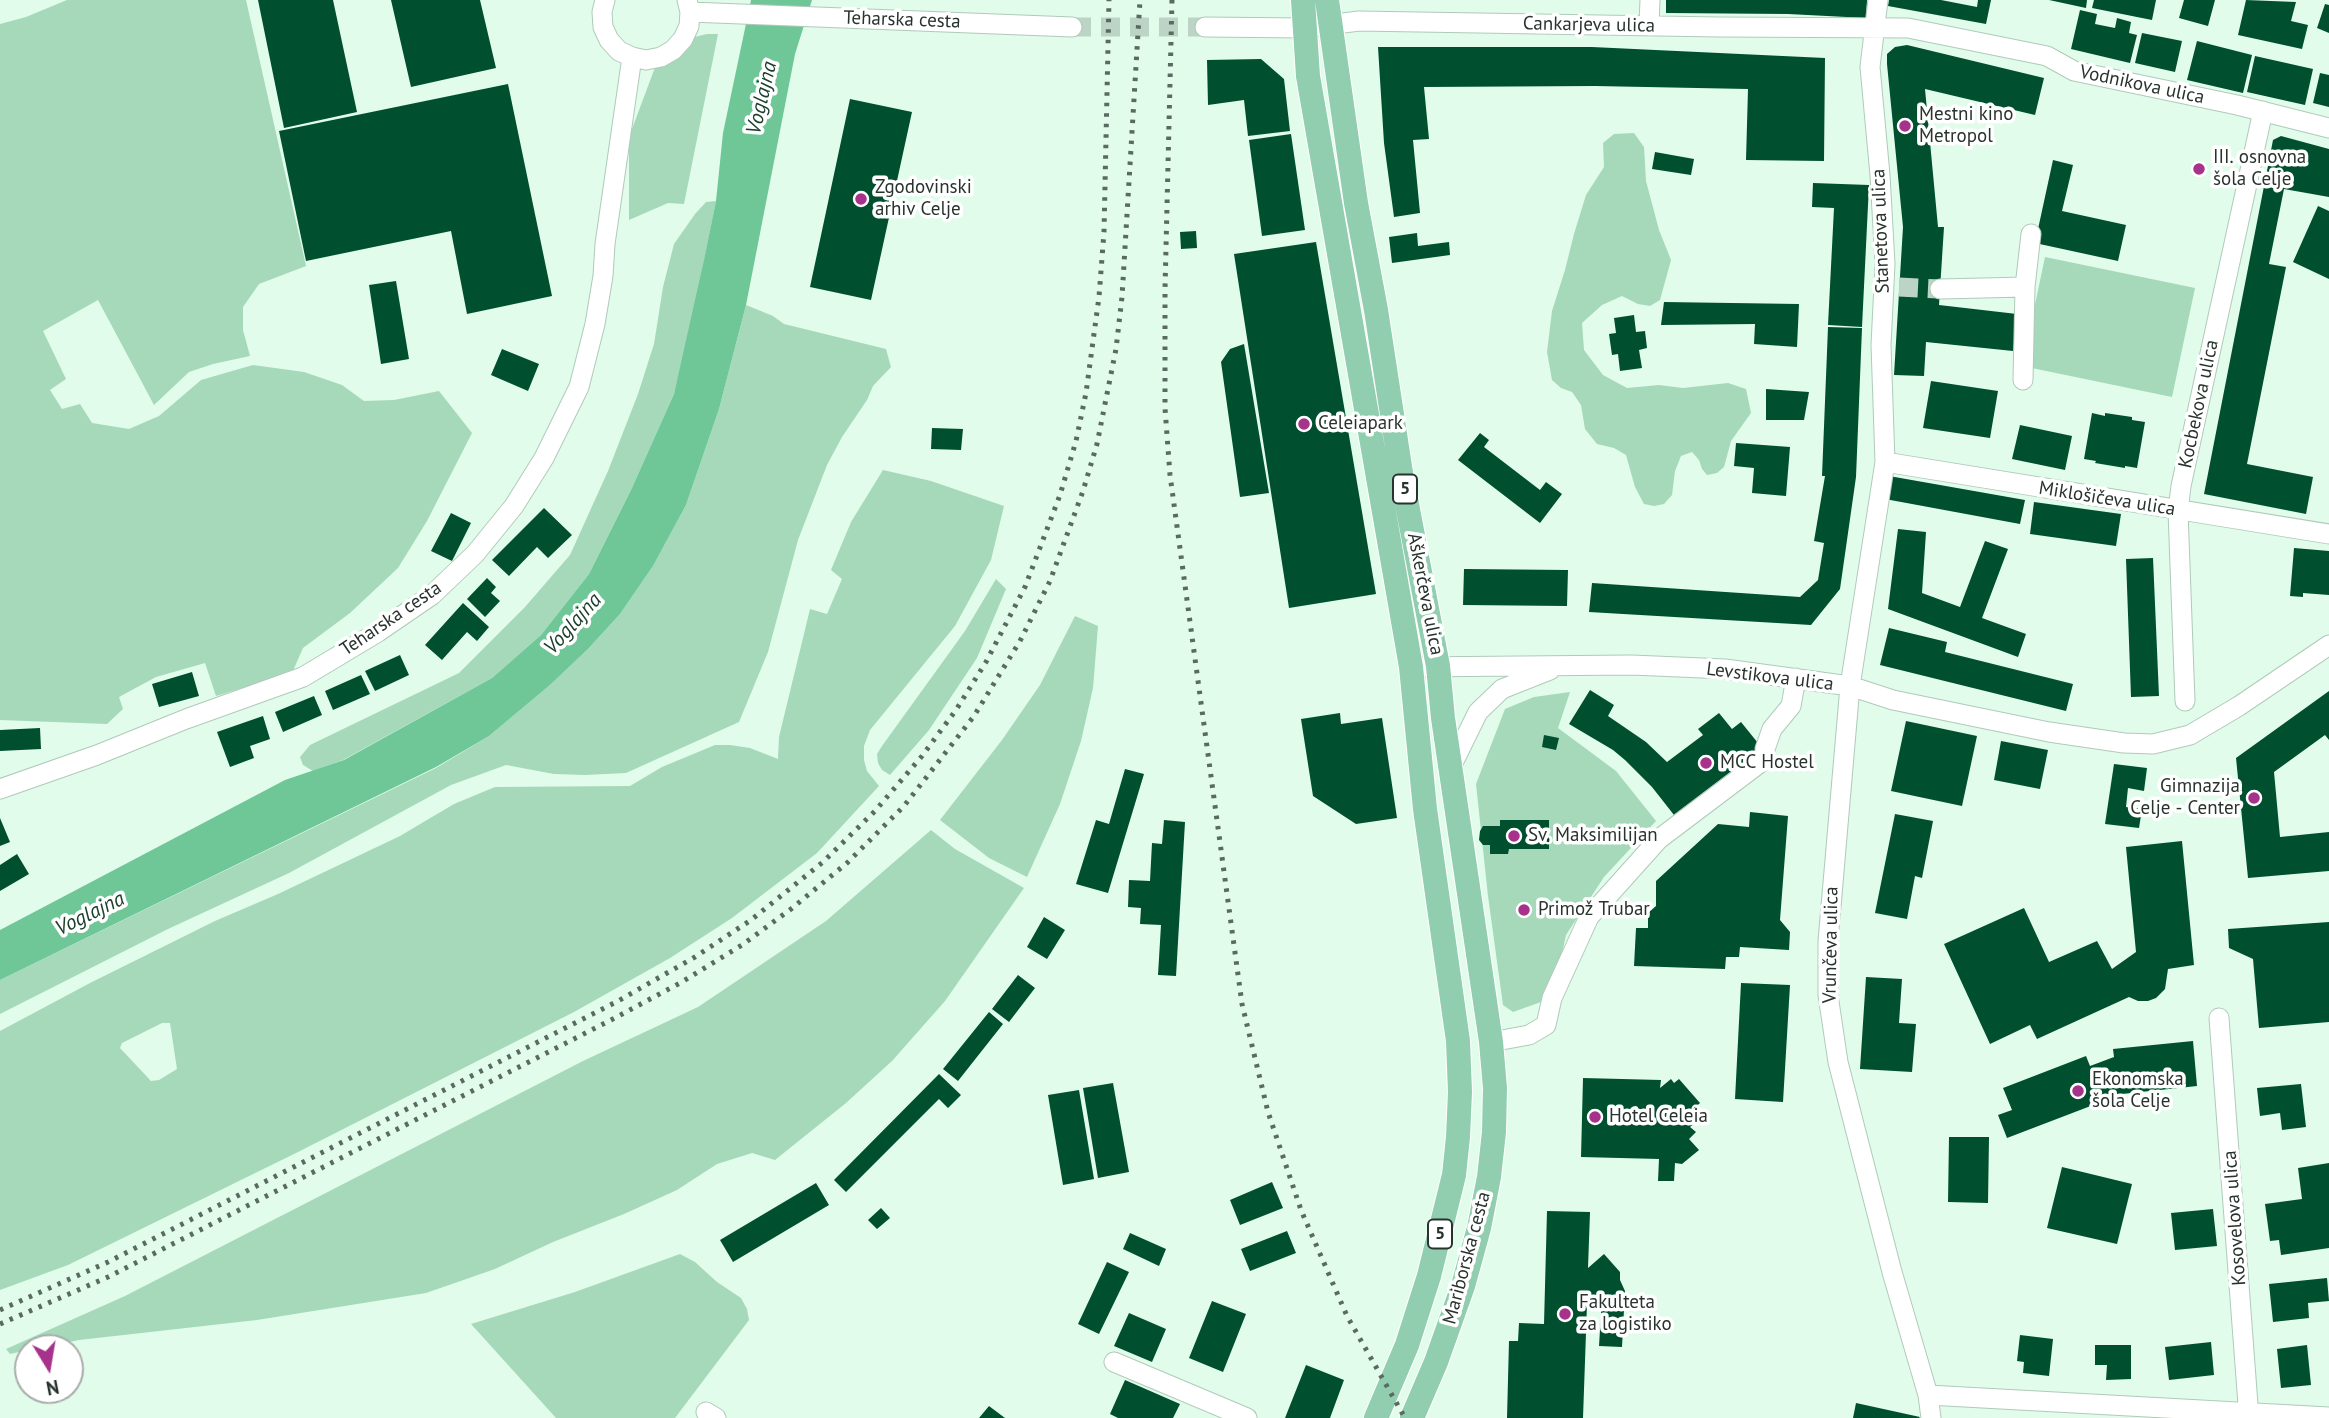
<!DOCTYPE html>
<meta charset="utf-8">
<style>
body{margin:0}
#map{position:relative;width:2329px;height:1418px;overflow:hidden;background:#e1fceb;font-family:"PT Sans",sans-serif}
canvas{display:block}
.north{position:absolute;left:14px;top:1334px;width:70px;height:70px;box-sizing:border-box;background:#fff;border:2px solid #a9adab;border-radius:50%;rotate:169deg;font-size:19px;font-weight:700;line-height:28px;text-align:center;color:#29332d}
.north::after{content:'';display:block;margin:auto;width:24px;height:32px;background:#a6328b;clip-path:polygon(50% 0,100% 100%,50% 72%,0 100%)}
</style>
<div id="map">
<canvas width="2329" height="1418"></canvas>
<div class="north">N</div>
</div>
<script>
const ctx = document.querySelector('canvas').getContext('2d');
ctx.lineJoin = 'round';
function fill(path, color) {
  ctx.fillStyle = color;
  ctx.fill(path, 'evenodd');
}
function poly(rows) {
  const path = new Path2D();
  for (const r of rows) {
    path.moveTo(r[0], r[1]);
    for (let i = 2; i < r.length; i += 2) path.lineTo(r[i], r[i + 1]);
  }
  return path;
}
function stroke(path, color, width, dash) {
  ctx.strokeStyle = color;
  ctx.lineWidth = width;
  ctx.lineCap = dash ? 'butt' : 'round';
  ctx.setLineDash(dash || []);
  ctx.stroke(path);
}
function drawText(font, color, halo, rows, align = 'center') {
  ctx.font = font + ' "PT Sans",sans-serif';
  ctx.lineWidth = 7;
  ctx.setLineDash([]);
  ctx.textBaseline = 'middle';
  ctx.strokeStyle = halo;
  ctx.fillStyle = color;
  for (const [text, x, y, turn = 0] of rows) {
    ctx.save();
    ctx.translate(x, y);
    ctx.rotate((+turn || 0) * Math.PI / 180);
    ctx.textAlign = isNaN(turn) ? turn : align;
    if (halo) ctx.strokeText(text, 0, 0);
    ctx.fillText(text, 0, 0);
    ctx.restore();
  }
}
fill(poly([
 [67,0,246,0,306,266,259,284,243,307,243,330,250,356,213,364,189,372,154,405,98,300,43,331,66,379,50,390,62,409,80,404,92,423,129,429,159,416,201,380,253,365,304,372,342,385,364,401,394,400,439,391,472,433,427,521,398,568,350,613,303,648,292,673,216,696,205,663,156,677,119,697,123,709,107,724,0,720,0,24,26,17],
 [707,34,718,34,684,204,668,203,629,220,629,137,660,54,682,40],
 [1634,133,1644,147,1646,181,1659,230,1671,260,1660,300,1650,306,1638,304,1622,296,1602,305,1582,323,1584,350,1603,375,1627,388,1659,385,1683,388,1728,383,1746,389,1751,413,1731,441,1724,467,1717,473,1707,475,1702,469,1699,460,1692,452,1681,456,1675,471,1672,495,1664,504,1654,506,1644,504,1635,487,1626,455,1614,448,1597,444,1585,429,1581,405,1572,392,1561,388,1552,380,1547,352,1552,311,1565,270,1574,234,1586,195,1604,167,1603,143,1614,134],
 [716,201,692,321,674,394,631,490,589,574,541,635,492,678,343,760,313,771,303,765,300,757,310,745,459,673,525,607,570,555,608,471,638,394,654,344,663,287,674,244,695,214,706,202],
 [2045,257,2195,288,2172,397,2022,366],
 [746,305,773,316,784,324,886,349,891,367,873,386,867,400,842,437,827,465,798,540,768,652,739,722,626,773,585,775,554,774,506,765,451,785,289,873,168,929,0,1014,0,980,436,768,489,736,550,685,588,649,620,614,653,566,686,505,719,409],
 [883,470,931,481,1004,506,991,560,955,626,870,730,864,746,864,760,867,771,879,786,817,853,732,918,670,958,574,1012,298,1152,68,1265,0,1290,0,1031,90,983,215,921,278,894,400,836,454,804,495,787,630,786,662,767,715,745,730,745,750,748,778,759,779,737,810,609,827,614,842,579,831,570,851,522],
 [162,1023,170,1023,177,1069,159,1080,151,1081,120,1048,122,1043],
 [996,579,1006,589,977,658,929,730,890,775,882,770,878,763,877,754,882,746,965,631],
 [1075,616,1098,626,1093,688,1081,741,1060,804,1027,877,989,858,940,820,1002,740,1040,685],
 [1570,692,1558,728,1616,771,1656,821,1604,877,1566,935,1552,998,1513,1012,1503,1005,1488,896,1476,784,1505,709,1534,697],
 [931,830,955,849,1024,888,945,1001,892,1061,846,1103,775,1160,752,1153,717,1164,677,1190,624,1214,553,1242,495,1269,426,1293,257,1320,79,1340,39,1348,28,1348,28,1350,10,1354,6,1349,125,1296,583,1061,698,1007,826,921],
 [680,1254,695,1262,717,1282,741,1298,747,1309,749,1320,675,1418,556,1418,471,1324,575,1292]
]), '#a5d9ba');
fill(poly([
 [751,0,812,0,795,54,746,305,719,409,686,505,653,566,620,614,588,649,550,685,489,736,436,767,0,980,0,930,285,780,344,760,492,678,541,635,589,574,631,490,674,394,704,260,716,201,723,133]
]), '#6fc697');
fill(poly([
 [258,0,333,0,357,112,284,128],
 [391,0,480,0,496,68,411,87],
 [1666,0,1867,0,1866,18,1788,14,1666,13],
 [1889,0,1941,0,1977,7,1978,0,1991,0,1986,24,1888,6],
 [2049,0,2087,0,2086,8],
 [2094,0,2156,0,2152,20,2092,8],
 [2184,0,2215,0,2208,26,2179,18],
 [2246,0,2296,2,2291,21,2308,25,2302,49,2238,35],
 [2325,4,2329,5,2329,33,2317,28],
 [2080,10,2097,14,2095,24,2115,28,2117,18,2131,22,2129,33,2137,35,2130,63,2071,49],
 [2142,33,2182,41,2175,72,2135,63],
 [2197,41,2252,55,2243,93,2187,80],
 [1907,45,2044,78,2035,115,1925,89,1938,227,1944,227,1939,305,2017,314,2013,351,1926,342,1924,376,1894,375,1903,227,1887,64,1887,54,1895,47],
 [1378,47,1592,47,1825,58,1824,161,1746,160,1748,89,1595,86,1424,87,1429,139,1413,140,1420,213,1394,217,1384,143],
 [2255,56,2313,69,2305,105,2247,92],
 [1261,59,1284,79,1290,131,1248,136,1244,100,1208,105,1207,60],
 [2320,73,2329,75,2329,107,2313,103],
 [508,84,552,296,467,314,451,231,306,261,279,131],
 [850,99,912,112,871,300,810,287],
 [1291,134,1305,230,1262,236,1249,140],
 [2281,136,2329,149,2329,197,2284,189,2269,264,2286,267,2247,464,2313,477,2306,514,2204,494,2273,140],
 [1655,152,1694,159,1691,175,1652,169],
 [2053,160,2073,165,2062,211,2126,225,2118,261,2035,243],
 [1813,183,1869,185,1862,327,1828,325,1834,208,1812,207],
 [2318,206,2329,211,2329,279,2293,262],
 [1196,231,1197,248,1181,249,1180,232],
 [1417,233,1418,246,1449,242,1450,255,1392,263,1389,237],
 [1316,242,1376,594,1289,608,1234,254],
 [396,281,409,359,381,364,369,285],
 [1664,302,1799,304,1797,347,1754,344,1755,324,1661,325],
 [1634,315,1636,332,1645,331,1647,348,1639,350,1642,368,1620,371,1618,354,1612,355,1609,334,1616,333,1614,318],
 [1828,327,1862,328,1856,477,1840,589,1811,625,1589,612,1592,583,1800,597,1818,580,1824,543,1814,541,1825,476,1822,476],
 [1244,344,1269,493,1240,497,1221,362,1230,349],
 [502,349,539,364,528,391,491,375],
 [1931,381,1998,391,1990,438,1923,428],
 [1766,389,1809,392,1804,420,1766,420],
 [2092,413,2105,416,2105,413,2132,417,2132,420,2145,422,2137,468,2125,466,2125,468,2095,463,2096,461,2084,459],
 [2020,425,2072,436,2065,470,2012,459],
 [932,428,963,429,961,450,931,449],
 [1480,433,1489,440,1484,447,1540,490,1546,482,1562,494,1540,523,1458,460],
 [1736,443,1790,447,1786,496,1752,493,1754,468,1734,466],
 [1889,476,2025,500,2020,524,1885,499],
 [2034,502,2121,514,2116,546,2030,534],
 [544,508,572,535,548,558,537,547,509,576,492,560],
 [451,513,471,523,452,561,431,551],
 [1898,529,1926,532,1922,593,1960,607,1985,541,2008,549,1982,618,2026,634,2018,657,1888,609],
 [2294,548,2329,551,2329,595,2303,593,2303,597,2290,596],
 [2153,558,2159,696,2131,697,2126,559],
 [1464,569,1568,570,1567,606,1463,605],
 [487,578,496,587,491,593,500,601,485,617,467,599],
 [463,603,489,627,477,641,467,632,442,660,425,645],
 [1889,628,1947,642,1945,652,2073,684,2066,711,1880,665],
 [400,655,409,675,375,691,365,671],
 [192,672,199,696,159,707,152,684],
 [361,675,370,694,333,710,325,691],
 [1590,690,1614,705,1608,716,1646,742,1667,762,1703,735,1698,729,1719,713,1732,729,1741,722,1762,748,1674,815,1652,787,1625,760,1613,750,1569,724],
 [2329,691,2329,740,2325,735,2274,772,2280,837,2329,832,2329,871,2248,878,2236,758],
 [314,696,322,715,283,732,275,712],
 [1340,713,1341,724,1382,718,1397,818,1356,824,1313,796,1301,719],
 [263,716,270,739,250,746,254,758,230,767,217,732],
 [1906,721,1977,736,1962,806,1891,791],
 [40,728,41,749,0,751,0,730],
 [1544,735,1559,738,1556,750,1542,747],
 [2001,741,2048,750,2040,789,1994,780],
 [2114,764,2147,768,2144,791,2128,788,2126,807,2142,809,2139,828,2105,824],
 [1125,769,1144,774,1108,893,1076,884,1096,820,1109,824],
 [1750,812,1788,816,1780,920,1790,932,1789,950,1740,947,1739,957,1726,957,1725,969,1634,966,1636,928,1648,928,1648,913,1656,906,1656,881,1718,824,1749,827],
 [1895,814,1933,821,1922,878,1915,876,1907,919,1875,913],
 [0,818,10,842,0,846],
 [1164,820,1185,822,1176,976,1158,975,1161,925,1140,924,1141,908,1128,907,1129,880,1150,881,1152,843,1162,844],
 [1500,820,1549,820,1549,849,1509,849,1508,854,1490,854,1490,845,1483,845,1479,840,1480,831,1483,826,1500,826],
 [2182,841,2194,965,2168,969,2165,989,2156,998,2148,1001,2138,1001,2129,997,2037,1039,2030,1025,1990,1044,1944,944,2024,908,2049,962,2097,941,2112,969,2136,952,2126,847],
 [17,854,29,874,0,891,0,865],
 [1044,917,1065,930,1047,959,1027,947],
 [2329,922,2329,1022,2259,1028,2253,959,2229,948,2228,929],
 [1018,975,1035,988,1009,1022,992,1009],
 [1866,977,1902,979,1899,1023,1916,1024,1912,1072,1860,1069],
 [1741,983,1790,985,1783,1102,1735,1099],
 [989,1012,1003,1024,958,1081,943,1069],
 [2193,1041,2197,1086,2122,1094,2007,1138,1998,1115,2012,1110,2003,1088,2086,1056,2090,1066,2114,1057,2113,1049],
 [939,1074,961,1095,948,1108,939,1099,846,1192,834,1180],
 [1583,1078,1661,1080,1660,1088,1671,1079,1674,1083,1679,1079,1700,1103,1689,1113,1696,1122,1690,1127,1696,1132,1689,1139,1699,1150,1682,1164,1675,1163,1674,1181,1658,1181,1659,1159,1581,1157],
 [1113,1083,1129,1172,1098,1178,1083,1088],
 [2301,1084,2306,1127,2282,1130,2280,1113,2260,1116,2257,1088],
 [1079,1090,1094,1179,1063,1185,1048,1095],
 [1949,1137,1989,1137,1988,1203,1948,1202],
 [2329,1163,2329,1248,2281,1255,2279,1240,2270,1241,2265,1204,2302,1199,2298,1168],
 [2062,1167,2132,1184,2117,1244,2047,1228],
 [1272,1182,1283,1208,1240,1225,1230,1200],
 [816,1183,829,1205,733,1262,720,1240],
 [881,1208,890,1218,877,1229,868,1220],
 [2213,1209,2217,1246,2175,1250,2171,1213],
 [1547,1211,1590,1212,1588,1268,1604,1254,1620,1272,1620,1280,1625,1291,1622,1347,1599,1346,1602,1297,1590,1306,1587,1304,1583,1418,1507,1418,1509,1341,1518,1341,1519,1323,1544,1324],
 [1287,1231,1296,1253,1250,1271,1241,1249],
 [1130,1233,1166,1249,1159,1266,1123,1249],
 [1107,1262,1129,1272,1099,1334,1078,1324],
 [2327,1278,2329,1301,2308,1303,2309,1318,2273,1322,2269,1284],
 [1212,1301,1246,1314,1223,1372,1189,1358],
 [1129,1313,1166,1329,1152,1362,1114,1346],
 [2020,1335,2053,1339,2049,1376,2023,1373,2024,1362,2017,1361],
 [2211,1342,2214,1375,2169,1380,2165,1347],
 [2095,1345,2131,1345,2131,1379,2106,1380,2107,1365,2095,1365],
 [2307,1345,2311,1385,2281,1388,2277,1349],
 [1306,1365,1344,1380,1330,1418,1285,1418],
 [1125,1380,1180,1404,1173,1418,1118,1418,1110,1414],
 [1856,1403,1920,1417,1919,1418,1853,1418],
 [989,1406,1005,1418,979,1418]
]), '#004f2f');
stroke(poly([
 [1072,27,1205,27],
 [1899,287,1940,289]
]), '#bcd4c5', 19, [19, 10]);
const minor = poly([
 [605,0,602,12,603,27,609,40,619,51,632,57,646,60,661,57,673,50,683,39,689,26,690,12,687,0],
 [1878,0,1870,67,1880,175,1885,264,1881,345,1885,462,1850,686,1828,941,1828,995,1838,1062,1892,1272,1928,1395,1931,1418],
 [690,12,1072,27],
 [1649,25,1650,0],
 [1205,27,1304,28,1359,21,1719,27,1908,28,2047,56,2074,71,2237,105,2329,128],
 [2025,287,2031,234],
 [1940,289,2025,287,2023,380],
 [1885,462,2329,534],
 [1411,667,1632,665,1725,669,1850,686,1893,700,2049,732,2124,743,2153,744,2190,735,2239,706,2329,645],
 [2185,701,2178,511,2181,486,2263,111],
 [1451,767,1478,712,1502,689,1550,670],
 [0,789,97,755,186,719,303,677,378,632,432,595,475,554,514,506,544,458,579,387,595,324,603,276,605,244,632,57],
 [2219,1018,2249,1418],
 [1491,1042,1529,1035,1546,1025,1552,998,1589,917,1659,839,1765,759,1765,749,1772,729,1791,706,1796,678],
 [1114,1362,1247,1418],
 [1928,1395,2329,1417],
 [706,1412,716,1418]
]);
const major = poly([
 [1303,0,1308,76,1411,667,1425,809,1458,1041,1460,1092,1458,1137,1454,1175,1429,1276,1407,1345,1376,1418],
 [1327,0,1356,203,1376,310,1401,473,1438,666,1443,718,1491,1042,1495,1088,1494,1132,1489,1177,1479,1228,1463,1286,1436,1362,1412,1418]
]);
stroke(minor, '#b0caba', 21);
stroke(major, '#fff', 26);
stroke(minor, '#fff', 19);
stroke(major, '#90ceaf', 24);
stroke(poly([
 [1172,0,1165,289,1165,408,1170,475,1242,1004,1268,1112,1301,1210,1347,1316,1405,1418],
 [0,1310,108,1262,618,1001,695,957,751,920,823,862,875,811,922,756,956,710,986,662,1025,587,1060,495,1076,441,1086,393,1099,297,1104,232,1109,0],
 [0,1324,108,1277,611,1020,680,983,742,945,791,909,847,863,904,806,974,716,1020,641,1050,581,1083,491,1097,444,1116,349,1122,297,1140,0]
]), '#5b6a61', 5, [3.5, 7]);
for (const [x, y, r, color] of [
 [1905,126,7,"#a6328b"],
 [2199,169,7,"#a6328b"],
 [861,199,7,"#a6328b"],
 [1304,424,7,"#a6328b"],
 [1706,763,7,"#a6328b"],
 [2254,798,7,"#a6328b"],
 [1514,836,7,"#a6328b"],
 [1524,910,7,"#a6328b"],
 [2078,1091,7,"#a6328b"],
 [1595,1117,7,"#a6328b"],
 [1565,1314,7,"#a6328b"]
]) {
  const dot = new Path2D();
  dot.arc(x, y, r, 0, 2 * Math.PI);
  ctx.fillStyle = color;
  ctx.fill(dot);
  stroke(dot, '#fff', 2.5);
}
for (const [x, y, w] of [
 [1405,489,24],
 [1440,1234,24]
]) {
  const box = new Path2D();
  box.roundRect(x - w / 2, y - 14.5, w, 29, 5);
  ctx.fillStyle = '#fff';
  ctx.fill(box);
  stroke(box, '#29332d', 2);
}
drawText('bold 18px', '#29332d', null, [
 ["5",1405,489],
 ["5",1440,1234]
]);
drawText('19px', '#29332d', '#fff', [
 ["Teharska cesta",902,20,2],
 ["Cankarjeva ulica",1589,25,1],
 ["Vodnikova ulica",2142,85,12],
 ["Stanetova ulica",1881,231,-92],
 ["Kocbekova ulica",2199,404,-78],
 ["Miklošičeva ulica",2107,499,9],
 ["Aškerčeva ulica",1425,594,79],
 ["Teharska cesta",391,619,-34],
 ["Levstikova ulica",1770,677,7],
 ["Vrunčeva ulica",1831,945,-89],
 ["Kosovelova ulica",2235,1218,-94],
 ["Mariborska cesta",1467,1258,-75]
]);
drawText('19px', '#29332d', '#fff', [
 ["Mestni kino",1919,115],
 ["Metropol",1919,137],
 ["III. osnovna",2213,158],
 ["šola Celje",2213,180],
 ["Zgodovinski",875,188],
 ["arhiv Celje",875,210],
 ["Celeiapark",1318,424],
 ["MCC Hostel",1720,763],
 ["Gimnazija",2240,787,"right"],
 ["Celje - Center",2240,809,"right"],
 ["Sv. Maksimilijan",1528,836],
 ["Primož Trubar",1538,910],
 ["Ekonomska",2092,1080],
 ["šola Celje",2092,1102],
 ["Hotel Celeia",1609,1117],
 ["Fakulteta",1579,1303],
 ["za logistiko",1579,1325]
], 'left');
drawText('italic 21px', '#1b412d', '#fff', [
 ["Voglajna",762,98,-77],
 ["Voglajna",573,624,-48],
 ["Voglajna",90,914,-26]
]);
</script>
